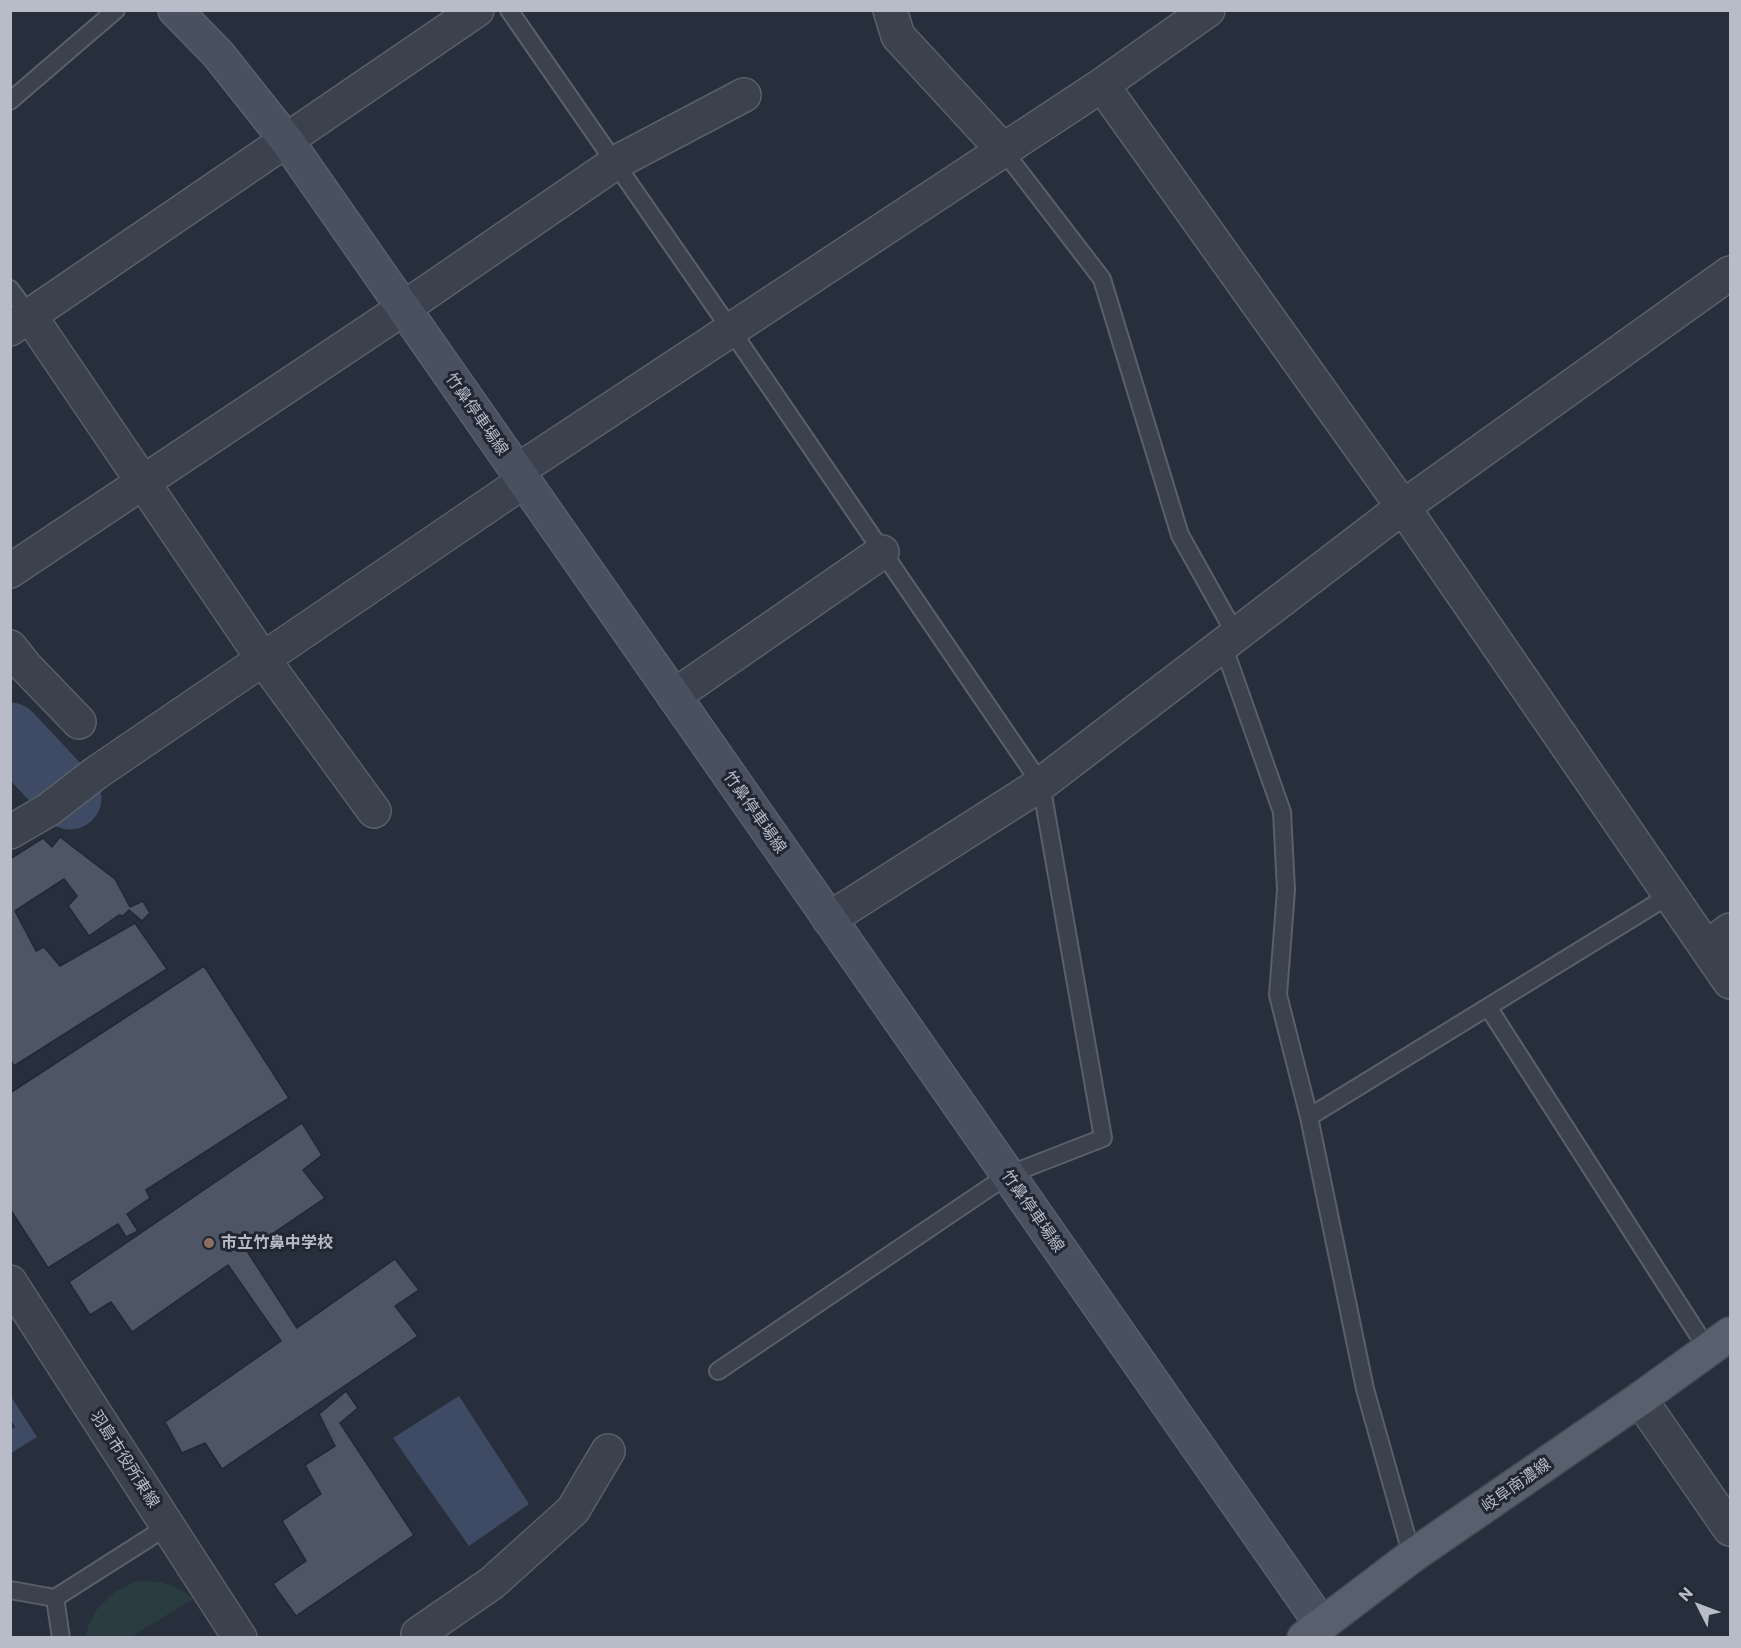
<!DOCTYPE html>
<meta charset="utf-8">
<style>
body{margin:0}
#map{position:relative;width:1741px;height:1648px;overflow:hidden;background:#272f3d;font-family:Commissioner,sans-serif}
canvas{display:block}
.frame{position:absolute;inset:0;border:12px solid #b7bcc8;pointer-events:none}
.north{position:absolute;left:1669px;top:1576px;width:60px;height:60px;-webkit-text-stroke:4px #202632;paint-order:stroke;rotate:312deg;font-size:16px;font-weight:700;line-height:24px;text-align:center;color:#b7bcc8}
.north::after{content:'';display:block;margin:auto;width:21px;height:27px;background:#b7bcc8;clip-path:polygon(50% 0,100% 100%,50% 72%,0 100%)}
</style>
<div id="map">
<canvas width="1741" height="1648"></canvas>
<div class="frame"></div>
<div class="north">N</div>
</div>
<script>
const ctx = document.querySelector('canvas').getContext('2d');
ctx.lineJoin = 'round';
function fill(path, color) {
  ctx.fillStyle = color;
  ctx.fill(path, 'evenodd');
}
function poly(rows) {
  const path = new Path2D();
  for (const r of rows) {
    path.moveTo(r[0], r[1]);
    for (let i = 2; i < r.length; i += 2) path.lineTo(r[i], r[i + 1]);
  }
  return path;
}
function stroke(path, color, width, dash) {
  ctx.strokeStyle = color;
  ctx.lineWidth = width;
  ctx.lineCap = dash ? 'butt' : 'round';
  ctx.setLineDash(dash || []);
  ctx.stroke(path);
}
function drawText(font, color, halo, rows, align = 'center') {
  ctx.font = font + ' Commissioner,"Noto Sans JP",sans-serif';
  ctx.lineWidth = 6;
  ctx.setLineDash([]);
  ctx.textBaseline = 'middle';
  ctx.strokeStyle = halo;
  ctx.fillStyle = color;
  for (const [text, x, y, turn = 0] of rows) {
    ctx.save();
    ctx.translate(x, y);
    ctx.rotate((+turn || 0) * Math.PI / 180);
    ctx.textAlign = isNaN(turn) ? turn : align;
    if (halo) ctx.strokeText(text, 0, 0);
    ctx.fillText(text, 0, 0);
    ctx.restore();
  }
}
fill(poly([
 [137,1581,160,1582,178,1588,193,1599,131,1637,86,1637,88,1627,97,1609,115,1592]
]), '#2a3c3f');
fill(poly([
 [10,1395,37,1437,11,1453,11,1430,15,1427,11,1420],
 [459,1396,529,1504,469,1546,393,1438]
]), '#3f4b64');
stroke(poly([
 [10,734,70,798]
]), '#3f4b64', 63);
const building = poly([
 [60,837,115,879,130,907,143,901,150,913,142,921,129,910,123,916,119,915,89,936,68,906,77,896,64,879,15,911,36,951,44,947,60,966,135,923,167,969,14,1066,10,1060,10,859,43,838,52,847,60,837],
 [204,966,289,1098,146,1190,150,1198,127,1214,138,1231,126,1237,118,1224,48,1268,10,1209,10,1093,204,966],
 [302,1123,322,1155,303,1170,325,1198,247,1251,297,1328,395,1259,419,1290,395,1306,418,1336,222,1469,205,1443,182,1453,165,1422,281,1341,228,1265,132,1332,111,1302,90,1315,69,1282,302,1123],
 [346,1391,358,1408,340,1423,414,1535,296,1616,273,1584,306,1561,282,1521,321,1494,305,1465,335,1446,319,1414,346,1391]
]);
fill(building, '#4e5565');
stroke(building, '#222834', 1.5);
const service = poly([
 [509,10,731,330,1041,784,1103,1138,1008,1175,718,1371],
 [10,101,116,10],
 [1003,150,1102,279,1180,535,1236,635],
 [10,289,30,316],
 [1223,645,1282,812,1286,890,1278,995,1309,1117,1365,1389,1412,1556],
 [1488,1007,1708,1350],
 [1309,1117,1670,895],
 [10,1590,55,1598,168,1526],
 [55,1598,61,1638]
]);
const minor = poly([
 [890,10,898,36,1003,150],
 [1102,85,1403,507,1730,982],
 [30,316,263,659,374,811],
 [10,329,477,10],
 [517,471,1102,85,1208,10],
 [10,571,404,308,615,163,744,95],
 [10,647,25,666,79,722],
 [674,696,882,552],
 [829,919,1041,784,1403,507,1730,273],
 [1707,947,1730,930],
 [1640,1399,1730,1529],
 [418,1634,492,1583,573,1510,608,1451]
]);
const tertiary = poly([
 [10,832,48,810,96,773,524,481],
 [10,1282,240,1638]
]);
const secondary = poly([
 [175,10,218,54,287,141,1322,1625]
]);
const primary = poly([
 [1304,1638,1412,1556,1640,1399,1730,1334]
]);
stroke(service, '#595f6b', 20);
stroke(minor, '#595f6b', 36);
stroke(tertiary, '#595f6b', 36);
stroke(secondary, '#595f6b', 36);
stroke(primary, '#444a56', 36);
stroke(service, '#3b414d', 16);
stroke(minor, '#3b414d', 33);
stroke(tertiary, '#3b414d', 33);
stroke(secondary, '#495060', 33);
stroke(primary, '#59606d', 33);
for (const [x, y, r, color] of [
 [209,1243,6,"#8d6e63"]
]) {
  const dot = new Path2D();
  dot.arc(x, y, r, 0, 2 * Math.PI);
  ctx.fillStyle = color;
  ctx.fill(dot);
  stroke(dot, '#202632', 2);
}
drawText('16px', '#b7bcc8', '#202632', [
 ["竹鼻停車場線",477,414,55],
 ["竹鼻停車場線",755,812,55],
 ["竹鼻停車場線",1033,1211,55],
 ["羽島市役所東線",125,1459,57],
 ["岐阜南濃線",1516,1485,-35]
]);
drawText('bold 16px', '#b7bcc8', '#202632', [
 ["市立竹鼻中学校",221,1243]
], 'left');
</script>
